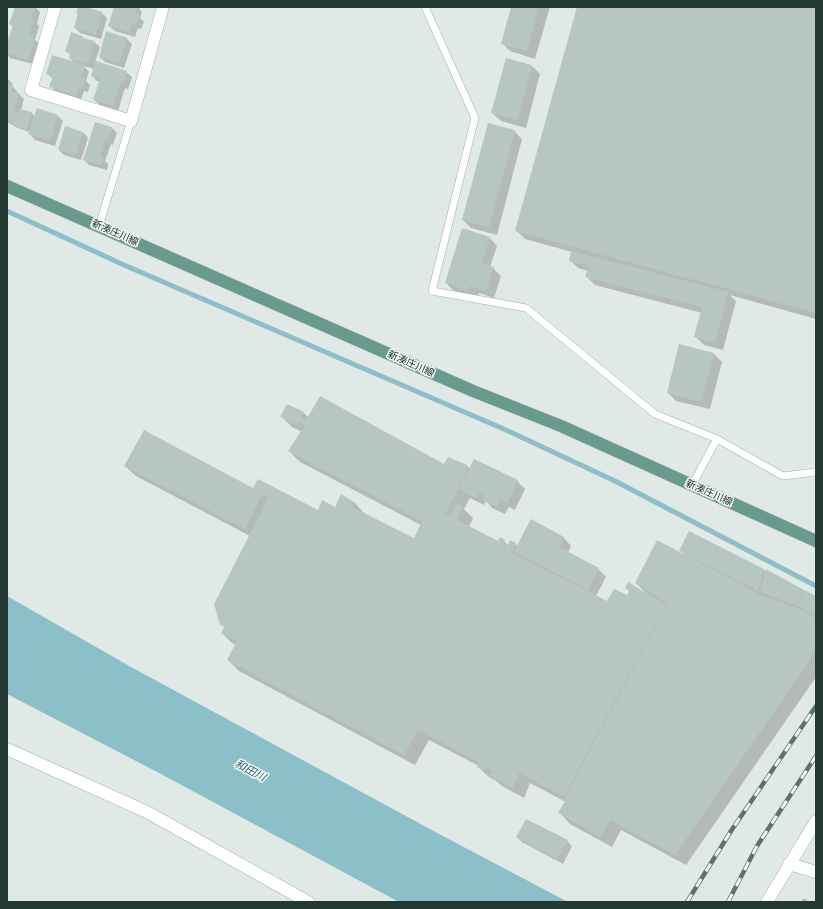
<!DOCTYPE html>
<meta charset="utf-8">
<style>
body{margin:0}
#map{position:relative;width:823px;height:909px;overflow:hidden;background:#e0e9e5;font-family:"Fira Sans",sans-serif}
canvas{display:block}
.frame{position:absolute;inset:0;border:8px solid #223832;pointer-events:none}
</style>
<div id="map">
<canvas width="823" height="909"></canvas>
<div class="frame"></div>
</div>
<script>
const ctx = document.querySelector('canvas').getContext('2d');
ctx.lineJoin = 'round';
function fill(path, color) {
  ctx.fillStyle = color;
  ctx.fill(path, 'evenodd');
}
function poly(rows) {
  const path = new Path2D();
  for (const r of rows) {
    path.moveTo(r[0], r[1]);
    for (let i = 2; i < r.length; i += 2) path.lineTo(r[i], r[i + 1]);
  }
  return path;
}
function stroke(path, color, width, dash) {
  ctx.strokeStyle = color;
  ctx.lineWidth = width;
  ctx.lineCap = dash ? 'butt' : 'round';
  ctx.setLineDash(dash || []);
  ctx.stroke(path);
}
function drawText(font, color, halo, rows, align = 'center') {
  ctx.font = font + ' "Fira Sans","Noto Sans JP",sans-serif';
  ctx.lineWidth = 3;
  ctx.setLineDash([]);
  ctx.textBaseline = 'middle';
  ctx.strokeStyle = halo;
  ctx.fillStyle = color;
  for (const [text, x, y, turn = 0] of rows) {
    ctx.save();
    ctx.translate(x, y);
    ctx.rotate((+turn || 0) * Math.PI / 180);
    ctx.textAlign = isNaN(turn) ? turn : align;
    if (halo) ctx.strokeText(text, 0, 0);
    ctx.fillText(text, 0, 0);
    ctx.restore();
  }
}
fill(poly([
 [7,596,131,667,441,835,568,902,399,902,161,774,7,694]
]), '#8cc0c9');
fill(poly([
 [16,7,35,7,40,12,37,24,39,26,35,40,40,44,33,64,10,58,7,54,7,46,13,27,10,24],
 [79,7,83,7,102,13,107,18,101,39,80,33,75,27,79,14],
 [115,7,138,7,142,12,140,18,144,22,141,29,138,28,135,37,115,31,109,26],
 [512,7,550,7,535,59,510,51,502,43],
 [578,7,816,7,816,319,730,295,736,301,723,350,704,345,696,337,702,313,595,285,587,277,588,271,578,268,570,260,572,252,525,239,517,231],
 [82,37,85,39,94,42,100,47,95,62,126,72,132,77,128,89,125,88,118,111,100,105,94,100,100,82,97,81,92,76,94,69,84,66,89,72,86,81,90,85,88,92,84,91,81,100,56,92,51,86,53,79,47,73,75,64,70,58,71,55,66,51],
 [126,38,132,44,124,68,105,62,100,57],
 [507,59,532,66,540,74,526,128,501,121,492,113],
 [7,78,13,84,12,86,17,91,17,93,19,94,24,99,21,110,32,113,35,117,58,116,63,121,55,146,35,140,30,134,30,132,20,129,7,122],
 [112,128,117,133,113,145,111,144,105,161,108,164,107,170,89,165,84,160],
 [514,131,522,139,497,235,471,228,463,220],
 [83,132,88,138,81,160,64,155,59,150],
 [489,237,497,246,490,267,493,268,501,276,494,298,479,293,476,298,454,291,446,283],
 [714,354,722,362,710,409,676,401,668,393],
 [288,405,304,413,309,418,444,466,448,458,467,466,470,469,517,481,525,489,515,510,509,507,505,514,492,508,486,501,484,505,470,498,464,509,473,518,469,527,499,542,504,541,509,546,515,544,518,546,563,537,571,546,568,553,598,569,606,577,596,596,607,602,627,597,630,592,626,588,647,594,636,583,687,557,681,550,764,570,766,572,803,590,805,593,816,597,816,677,686,865,621,830,612,847,570,824,560,813,566,802,530,783,524,798,502,786,494,779,494,780,489,777,478,767,479,766,429,740,415,765,239,671,228,660,236,645,233,644,222,633,225,628,221,624,250,536,136,476,125,466,254,489,318,511,336,509,354,502,364,513,414,539,421,525,300,462,289,451,302,432,292,427,282,417],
 [517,837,567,841,572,846,563,864,522,842],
 [804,898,809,902,801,902]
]), '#0003');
stroke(poly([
 [7,211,124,265,506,430,615,481,816,586]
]), '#8cc0c9', 5);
fill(poly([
 [15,7,35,7,31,19,34,20,29,36,35,38,28,60,7,53,7,43,13,25,9,24],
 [78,7,86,7,102,12,96,34,74,28,78,13,76,13],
 [114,7,137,7,135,14,139,15,136,25,132,24,130,33,108,26],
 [511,7,539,7,527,51,501,44],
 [577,7,816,7,816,313,515,231],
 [106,31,127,38,119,63,99,57],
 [71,32,82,36,82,38,95,41,88,64,69,58,70,53,65,52],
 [52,55,85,65,81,77,85,78,82,88,79,86,76,95,49,87,53,76,46,74],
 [506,58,532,65,518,120,491,113],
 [96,61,127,71,123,84,120,83,113,106,93,100,100,79,91,76],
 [7,83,13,84,11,91,19,93,11,122,7,120],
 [37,108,58,115,50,141,28,134],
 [19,109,32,112,27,130,17,127,17,126,11,124,15,112,18,113],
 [95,122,112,127,108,140,105,139,100,157,104,158,101,166,83,160],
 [488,123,515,130,489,227,462,220],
 [65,126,83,132,76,155,58,150],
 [462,228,490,237,481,263,494,267,486,291,470,286,467,290,445,283],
 [571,251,728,292,715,343,694,337,702,307,585,277,589,266,569,261],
 [679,344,714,353,702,402,667,393],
 [320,396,444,464,448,457,467,465,465,469,467,470,445,514,451,516,456,504,463,506,457,520,498,541,500,537,505,540,503,544,508,546,510,540,516,543,511,553,607,601,614,589,627,595,630,590,625,588,628,582,666,605,564,796,519,773,513,788,490,776,492,771,485,767,483,770,477,767,479,762,418,730,404,755,227,660,237,641,221,633,225,626,220,625,214,604,269,497,262,494,245,529,124,466,144,430,253,488,258,479,318,510,322,500,335,507,341,494,354,502,352,507,414,538,422,521,288,451,305,425,299,421,297,425,280,417,287,404,304,412,301,417,306,420],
 [474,459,518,480,507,503,500,500,497,507,483,500,485,496,479,493,476,498,459,489],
 [531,519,564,537,559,547,599,568,588,590,514,551],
 [689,531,764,569,758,591,679,551],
 [657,540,761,595,795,607,816,618,816,647,808,663,675,855,610,820,601,837,558,813,567,798,565,797,668,603,635,583],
 [766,569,804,590,796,605,760,592],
 [805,590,816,596,816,616,797,606],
 [526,819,568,840,557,859,516,837]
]), '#b8c6c1');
const lane = poly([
 [425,7,475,118,432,291,526,308,655,414,717,439,692,485],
 [99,226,131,121],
 [717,439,783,476,816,472]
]);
const street = poly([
 [55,7,31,90,131,121,163,7],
 [7,749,149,813,308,902],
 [789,864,816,872],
 [767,902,816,821]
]);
const primary = poly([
 [7,186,473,391,561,426,816,541]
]);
stroke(lane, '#a3b0ac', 8);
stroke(street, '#a3b0ac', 13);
stroke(primary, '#bdc3c2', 13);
stroke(lane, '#fff', 7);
stroke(street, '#fff', 12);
stroke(primary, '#689a8d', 12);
const rail = poly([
 [687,902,731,831,816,706],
 [728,902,757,846,816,756]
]);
stroke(rail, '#5c736d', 4.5);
stroke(rail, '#f0f6f3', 3, [9]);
drawText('10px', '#223832', '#f0f6f3', [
 ["新湊庄川線",115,233,24],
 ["新湊庄川線",411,364,24],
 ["新湊庄川線",709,493,24]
]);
drawText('italic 11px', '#23616d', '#f0f6f3', [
 ["和田川",250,771,28]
]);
</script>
